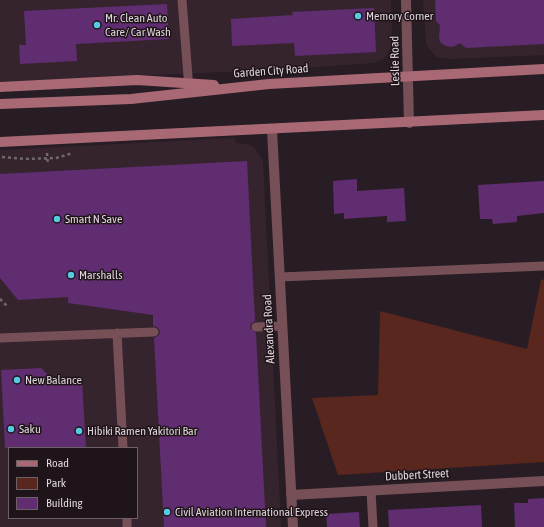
<!DOCTYPE html>
<style>
body{margin:0}
#map{position:relative;width:544px;height:527px;overflow:hidden;background:#281d24;font-family:"Asap Condensed",sans-serif}
canvas{display:block}
.legend{position:absolute;left:8px;top:447px;width:130px;height:72px;box-sizing:border-box;background:#1f141a;border:1px solid #6b6166;margin:0;padding:5px 7px;list-style:none;font-size:12px;color:#ddd5d9}
.legend li{display:flex;align-items:center;gap:8px;height:20px}
.legend b{width:20px;border:1px solid #6b6166}
</style>
<div id="map">
<canvas width="544" height="527"></canvas>
<ul class="legend">
<li><b style="height:5px;background:#a86975"></b>Road</li>
<li><b style="height:11px;background:#59271d"></b>Park</li>
<li><b style="height:11px;background:#602d71"></b>Building</li>
</ul>
</div>
<script>
const ctx = document.querySelector('canvas').getContext('2d');
ctx.lineJoin = 'round';
function fill(path, color) {
  ctx.fillStyle = color;
  ctx.fill(path, 'evenodd');
}
function poly(rows) {
  const path = new Path2D();
  for (const r of rows) {
    path.moveTo(r[0], r[1]);
    for (let i = 2; i < r.length; i += 2) path.lineTo(r[i], r[i + 1]);
  }
  return path;
}
function stroke(path, color, width, dash) {
  ctx.strokeStyle = color;
  ctx.lineWidth = width;
  ctx.lineCap = dash ? 'butt' : 'round';
  ctx.setLineDash(dash || []);
  ctx.stroke(path);
}
function drawText(font, color, halo, rows, align = 'center') {
  ctx.font = font + ' "Asap Condensed",sans-serif';
  ctx.lineWidth = 3;
  ctx.setLineDash([]);
  ctx.textBaseline = 'middle';
  ctx.strokeStyle = halo;
  ctx.fillStyle = color;
  for (const [text, x, y, turn = 0] of rows) {
    ctx.save();
    ctx.translate(x, y);
    ctx.rotate((+turn || 0) * Math.PI / 180);
    ctx.textAlign = isNaN(turn) ? turn : align;
    if (halo) ctx.strokeText(text, 0, 0);
    ctx.fillText(text, 0, 0);
    ctx.restore();
  }
}
fill(poly([
 [0,0,391,0,392,44,387,55,383,59,374,63,289,69,0,82],
 [423,0,544,0,544,55,450,59,437,57,428,48,426,43],
 [235,138,236,143,248,144,254,147,263,161,281,527,0,527,0,150],
 [9,448,137,448,137,518,9,518]
]), '#35242e');
fill(poly([
 [544,279,544,462,338,475,312,398,378,395,380,311,527,349,541,280]
]), '#59271d');
fill(poly([
 [435,0,544,0,544,44,466,48,460,43,453,47,446,46,441,43,439,38,440,25,436,21],
 [167,4,169,39,76,44,77,61,20,64,19,45,26,45,24,11],
 [374,8,376,52,295,56,294,43,232,46,231,19,293,15,292,12],
 [247,161,255,321,251,324,250,328,256,333,266,527,164,527,154,338,159,335,160,331,157,327,153,326,153,315,68,303,68,297,18,300,0,278,0,174],
 [357,179,357,191,404,188,406,221,387,222,387,216,344,219,344,213,334,214,333,181],
 [544,181,544,213,517,216,517,222,493,224,492,219,480,219,478,185],
 [41,368,55,382,82,381,86,448,5,448,1,370],
 [544,498,544,527,515,527,514,503,528,503,528,499],
 [481,505,482,527,389,527,388,510],
 [359,512,360,527,327,527,326,514]
]), '#602d71');
stroke(poly([
 [47,153,48,165],
 [2,157,25,159,56,158,73,153],
 [0,299,7,306]
]), '#72686e', 2.5, [3, 3]);
stroke(poly([
 [182,0,189,89],
 [280,277,544,266],
 [256,327,282,326],
 [117,333,123,448],
 [0,338,154,332],
 [371,491,373,527],
 [127,518,127,527]
]), '#775057', 9);
stroke(poly([
 [406,0,409,123],
 [272,130,293,527],
 [291,495,544,481]
]), '#775057', 10);
stroke(poly([
 [0,87,137,80,214,85],
 [0,104,131,99,269,84,544,69],
 [0,142,544,115]
]), '#a86975', 10);
for (const [x, y, r, color] of [
 [358,16,4,"#57c9e2"],
 [97,25,4,"#57c9e2"],
 [57,219,4,"#57c9e2"],
 [71,275,4,"#57c9e2"],
 [17,380,4,"#57c9e2"],
 [11,429,4,"#57c9e2"],
 [79,431,4,"#57c9e2"],
 [167,512,4,"#57c9e2"]
]) {
  const dot = new Path2D();
  dot.arc(x, y, r, 0, 2 * Math.PI);
  ctx.fillStyle = color;
  ctx.fill(dot);
  stroke(dot, '#1f141a', 1.5);
}
drawText('12px', '#ddd5d9', '#1f141a', [
 ["Memory Corner",366,16],
 ["Mr. Clean Auto",105,18],
 ["Care/ Car Wash",105,32],
 ["Smart N Save",65,219],
 ["Marshalls",79,275],
 ["New Balance",25,380],
 ["Saku",19,429],
 ["Hibiki Ramen Yakitori Bar",87,431],
 ["Civil Aviation International Express",175,512]
], 'left');
drawText('12px', '#ddd5d9', '#1f141a', [
 ["Leslie Road",395,61,-91],
 ["Garden City Road",271,71,-4],
 ["Alexandra Road",269,329,-93],
 ["Dubbert Street",417,475,-3]
]);
</script>
